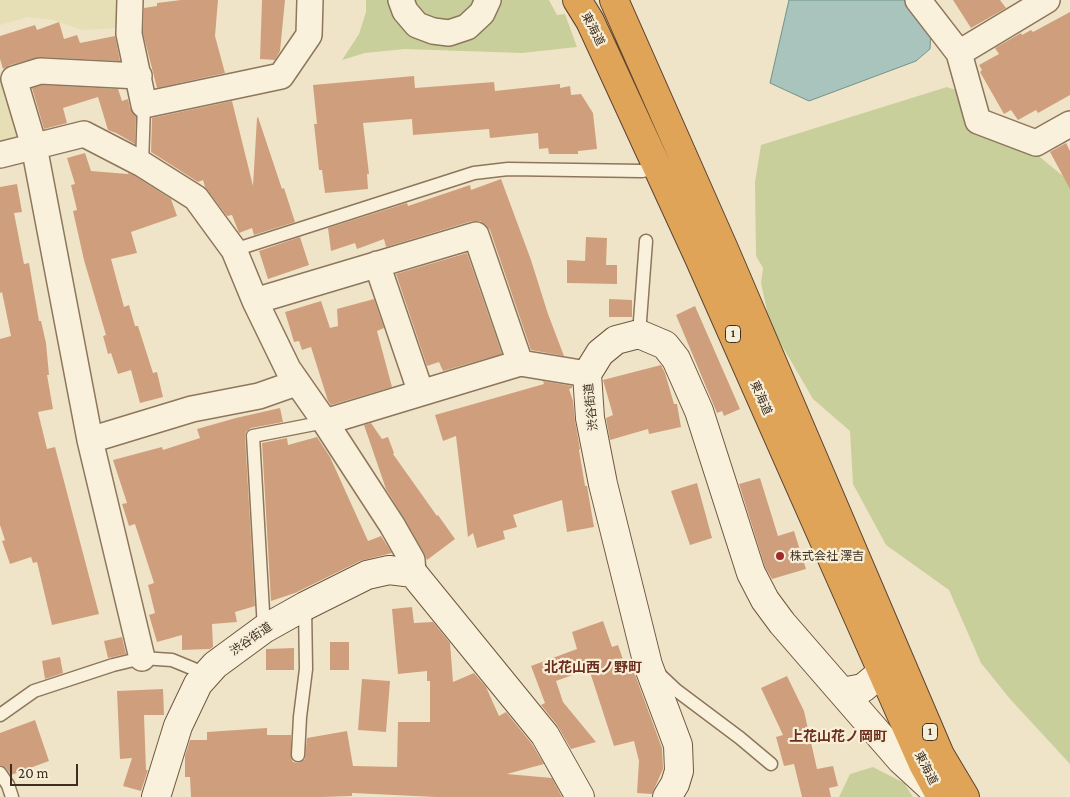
<!DOCTYPE html>
<meta charset="utf-8">
<style>
body{margin:0}
#map{position:relative;width:1070px;height:797px;overflow:hidden;background:#f0e4c8;font-family:"Crimson Pro",serif}
canvas{display:block}
.scale{position:absolute;left:10px;top:764px;width:68px;height:22px;box-sizing:border-box;border:2px solid #3d2e20;border-top:0;padding-left:6px;font-size:15px;line-height:18px;white-space:nowrap;color:#3d2e20;-webkit-text-stroke:4px #f7eed8;paint-order:stroke}
</style>
<div id="map">
<canvas width="1070" height="797"></canvas>
<div class="scale">20 m</div>
</div>
<script>
const ctx = document.querySelector('canvas').getContext('2d');
ctx.lineJoin = 'round';
function fill(path, color) {
  ctx.fillStyle = color;
  ctx.fill(path, 'evenodd');
}
function poly(rows) {
  const path = new Path2D();
  for (const r of rows) {
    path.moveTo(r[0], r[1]);
    for (let i = 2; i < r.length; i += 2) path.lineTo(r[i], r[i + 1]);
  }
  return path;
}
function stroke(path, color, width, dash) {
  ctx.strokeStyle = color;
  ctx.lineWidth = width;
  ctx.lineCap = dash ? 'butt' : 'round';
  ctx.setLineDash(dash || []);
  ctx.stroke(path);
}
function drawText(font, color, halo, rows, align = 'center') {
  ctx.font = font + ' "Crimson Pro","Noto Sans JP",serif';
  ctx.lineWidth = 4.5;
  ctx.setLineDash([]);
  ctx.textBaseline = 'middle';
  ctx.strokeStyle = halo;
  ctx.fillStyle = color;
  for (const [text, x, y, turn = 0] of rows) {
    ctx.save();
    ctx.translate(x, y);
    ctx.rotate((+turn || 0) * Math.PI / 180);
    ctx.textAlign = isNaN(turn) ? turn : align;
    if (halo) ctx.strokeText(text, 0, 0);
    ctx.fillText(text, 0, 0);
    ctx.restore();
  }
}
fill(poly([
 [0,0,121,0,121,28,82,30,53,20,28,17,0,25],
 [0,76,17,131,17,139,0,143]
]), '#e6deb5');
fill(poly([
 [366,0,549,0,557,15,565,14,577,47,522,53,405,49,365,53,342,60,359,34,366,12],
 [947,87,959,91,1063,176,1070,174,1070,764,1010,699,981,663,949,590,886,545,853,484,850,431,813,399,770,325,761,283,763,268,756,256,755,182,761,145],
 [873,767,904,783,913,797,839,797,850,774]
]), '#c9cf9b');
const water = poly([
 [789,0,905,0,931,28,930,49,916,61,809,101,770,83,789,0]
]);
fill(water, '#a9c4bc');
stroke(water, '#6f938a', 1);
fill(poly([
 [181,0,218,0,215,36,225,73,157,88,143,33,144,8,157,6,157,3],
 [262,0,285,0,280,51,275,60,260,59],
 [953,0,1000,0,1006,8,971,28],
 [1070,12,1070,95,1038,113,1036,110,1018,120,1011,110,1004,114,980,72,982,70,979,65,999,54,995,48,1021,33,1022,35,1031,30,1033,32],
 [59,22,64,39,77,35,80,43,115,36,120,61,40,57,10,65,3,69,0,59,0,36,35,25,37,30],
 [414,76,415,88,494,82,495,91,560,84,560,88,570,86,571,95,581,94,593,113,597,149,578,151,578,154,549,154,548,148,539,149,538,133,490,138,489,129,413,135,412,119,363,123,369,174,367,174,368,189,325,193,322,170,319,170,315,133,314,124,317,124,313,85],
 [42,85,118,89,122,101,128,99,130,108,136,116,135,144,116,133,108,130,98,97,63,108,67,123,44,129,32,88],
 [232,101,253,186,257,118,258,117,282,189,284,188,295,222,254,235,252,228,239,233,232,215,227,216,205,187,203,180,198,182,151,152,152,118],
 [1066,143,1070,151,1070,189,1050,152],
 [85,153,91,171,128,174,128,173,135,176,171,199,177,216,131,232,137,253,111,259,124,307,129,305,135,326,138,326,153,373,157,372,163,397,140,403,131,370,118,374,111,353,108,354,103,336,106,335,84,260,73,211,77,210,71,185,75,184,67,158],
 [501,179,531,260,548,314,564,356,531,350,490,230,486,225,480,221,472,221,386,247,384,239,357,249,355,243,331,251,328,228,407,203,408,206,470,185,471,190],
 [17,184,22,212,14,213,24,264,29,263,39,321,41,321,46,343,49,375,47,375,53,409,38,412,47,449,55,447,99,614,52,625,37,562,33,563,31,557,10,564,2,541,5,540,0,525,0,339,11,336,2,292,0,293,0,187],
 [300,237,309,265,268,279,259,251],
 [586,237,607,238,606,265,617,265,617,284,567,283,567,260,585,261],
 [467,253,502,354,443,371,439,362,427,366,396,274],
 [374,299,384,328,377,331,392,387,331,405,328,401,311,347,302,350,299,341,294,342,285,312,321,301,330,328,338,326,337,309],
 [609,299,632,300,632,317,609,317],
 [695,306,740,409,724,416,722,411,717,413,676,315],
 [661,365,665,373,674,404,677,404,681,427,649,434,648,429,610,440,606,418,613,415,603,380],
 [543,381,572,386,572,388,569,389,573,401,575,421,580,449,579,450,585,486,587,486,594,527,567,532,562,500,513,515,517,527,503,531,505,539,477,548,473,533,468,537,456,436,443,441,435,415,544,384],
 [280,408,283,422,251,428,246,432,245,436,255,606,235,612,237,622,212,624,213,647,210,649,182,650,182,635,157,642,149,615,155,613,148,585,154,583,135,524,129,526,122,504,127,503,113,460,162,447,163,450,200,438,197,429,236,418],
 [371,423,382,439,388,437,394,453,393,454,437,516,438,515,455,539,427,560,424,553,404,518,386,489,364,425],
 [317,437,330,457,368,541,381,536,392,553,360,561,295,593,271,601,262,443,287,438,288,445],
 [760,478,778,536,794,531,806,569,772,579,765,567,739,484],
 [697,483,712,538,690,545,671,491],
 [412,607,414,623,433,622,450,643,453,682,474,673,486,687,499,716,506,712,532,744,544,764,507,774,552,778,562,797,436,797,352,793,352,796,321,797,191,797,190,777,185,777,185,756,190,740,207,740,207,732,267,728,267,735,291,735,291,758,293,762,298,763,305,759,307,738,347,731,353,766,397,767,398,722,430,722,430,681,427,681,427,671,398,674,392,609],
 [603,621,612,647,618,645,628,674,634,672,662,748,663,769,652,794,637,793,639,761,634,741,614,746,589,669,556,681,563,702,596,742,571,749,557,725,541,705,545,703,531,666,577,649,572,632],
 [122,637,126,654,108,658,104,641],
 [330,642,349,642,349,670,330,670],
 [294,648,294,670,266,670,266,649],
 [60,657,63,673,45,679,42,661],
 [787,676,804,711,817,769,833,766,838,786,829,788,831,797,802,797,794,764,784,766,776,737,783,735,761,688],
 [362,679,390,681,386,732,358,730],
 [163,689,164,715,144,715,146,770,148,770,141,791,123,786,132,758,120,759,117,691],
 [35,720,49,761,11,775,6,768,0,765,0,733]
]), '#cf9f7d');
const lane = poly([
 [142,164,144,105],
 [234,250,474,173,508,169,642,171,658,168],
 [639,334,646,241],
 [264,629,253,436,325,422],
 [658,673,676,690,740,738,771,764],
 [0,715,34,691,113,665,142,658,172,660,206,674],
 [298,755,300,717,306,669,305,606],
 [0,773,8,785,12,797]
]);
const street = poly([
 [130,0,129,34,144,105,281,76,309,35,310,0],
 [401,0,405,11,417,25,433,31,449,33,467,27,482,13,488,0],
 [918,0,959,53,978,121,1036,143,1070,124],
 [959,53,1047,0],
 [139,76,40,71,14,79,34,146,90,440,142,658],
 [0,155,84,134,142,164,196,198,234,250,255,301,288,369,325,422,392,525,412,560,413,573],
 [377,264,421,393],
 [255,301,476,235,520,363,587,374],
 [325,422,520,363],
 [90,440,192,409,259,396,296,383]
]);
const secondary = poly([
 [842,692,863,688,882,672],
 [156,797,178,726,198,684,215,665,264,629,305,606,367,575,389,570,413,573,545,735,580,797],
 [667,797,675,784,679,771,678,745,648,665,603,484,590,418,587,374,600,353,616,340,639,334,665,345,676,359,699,411,751,573,765,600,782,623,901,760,938,794]
]);
const highway = poly([
 [577,0,590,21,699,258,923,764,941,797],
 [614,0,724,249,940,755,965,797]
]);
stroke(lane, '#8d765c', 15);
stroke(street, '#8d765c', 28);
stroke(secondary, '#6f573f', 30);
stroke(highway, '#5b4430', 30);
stroke(lane, '#faf1dc', 12);
stroke(street, '#faf1dc', 25);
stroke(secondary, '#faf1dc', 28);
stroke(highway, '#e0a458', 28);
for (const [x, y, r, color] of [
 [780,556,5,"#9e2a2b"]
]) {
  const dot = new Path2D();
  dot.arc(x, y, r, 0, 2 * Math.PI);
  ctx.fillStyle = color;
  ctx.fill(dot);
  stroke(dot, '#f7eed8', 2);
}
for (const [x, y, w] of [
 [733,334,15],
 [930,732,15]
]) {
  const box = new Path2D();
  box.roundRect(x - w / 2, y - 8.5, w, 17, 4);
  ctx.fillStyle = '#f7eed8';
  ctx.fill(box);
  stroke(box, '#3d2e20', 1);
}
drawText('bold 11px', '#3d2e20', null, [
 ["1",733,334],
 ["1",930,732]
]);
drawText('12px', '#3d2e20', '#f7eed8', [
 ["東海道",593,29,63],
 ["東海道",761,398,66],
 ["渋谷街道",591,407,-96],
 ["渋谷街道",251,639,-35],
 ["東海道",926,768,63]
]);
drawText('12px', '#3d2e20', '#f7eed8', [
 ["株式会社 澤吉",790,556]
], 'left');
drawText('bold 14px', '#6b2e1e', '#f7eed8', [
 ["北花山西ノ野町",593,668],
 ["上花山花ノ岡町",838,737]
]);
</script>
